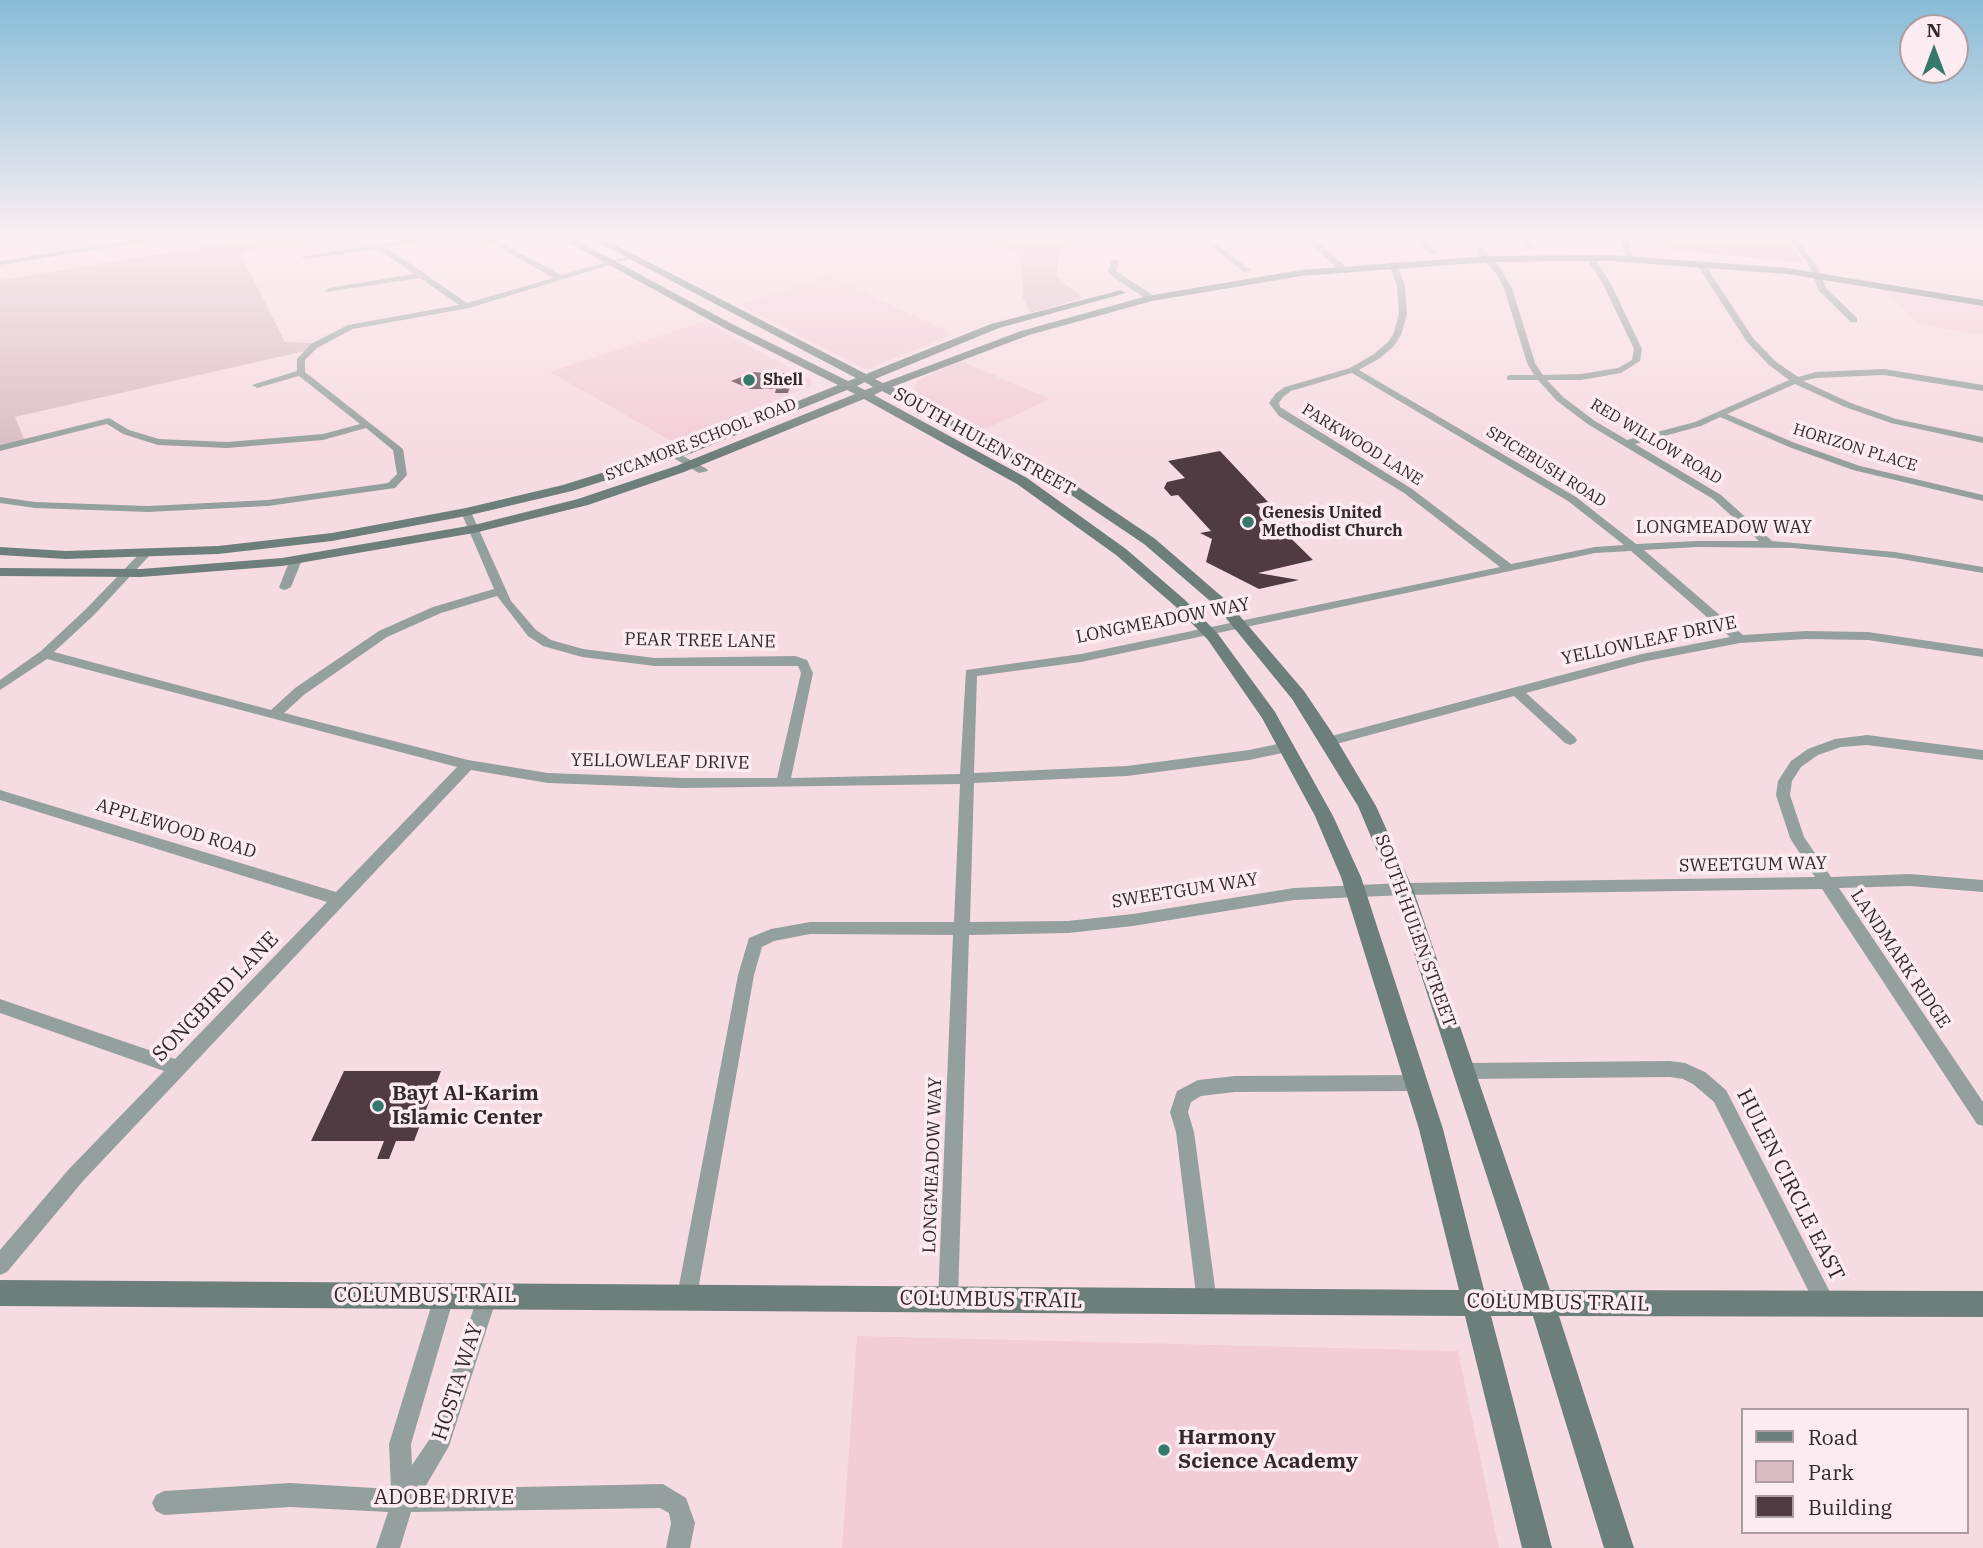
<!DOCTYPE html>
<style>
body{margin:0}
#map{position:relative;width:1983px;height:1548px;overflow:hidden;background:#f7dbe2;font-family:"IBM Plex Serif",serif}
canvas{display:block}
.legend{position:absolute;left:1741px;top:1408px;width:228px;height:126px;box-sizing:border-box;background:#fcebf0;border:2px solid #ab9da1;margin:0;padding:9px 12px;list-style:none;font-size:21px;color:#32282b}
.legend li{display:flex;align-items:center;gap:14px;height:35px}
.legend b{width:35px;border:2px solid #ab9da1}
.north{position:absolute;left:1899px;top:14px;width:70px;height:70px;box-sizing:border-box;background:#fcebf0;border:2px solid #ab9da1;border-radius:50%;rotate:0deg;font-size:19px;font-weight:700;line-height:28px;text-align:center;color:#32282b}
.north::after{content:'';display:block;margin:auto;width:24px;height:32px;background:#35796b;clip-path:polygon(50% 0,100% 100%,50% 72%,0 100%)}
</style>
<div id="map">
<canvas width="1983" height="1548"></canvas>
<ul class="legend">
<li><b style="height:9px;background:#6d7f7b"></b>Road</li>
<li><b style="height:19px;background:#d9bcc4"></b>Park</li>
<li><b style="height:19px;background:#513b42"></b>Building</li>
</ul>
<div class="north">N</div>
</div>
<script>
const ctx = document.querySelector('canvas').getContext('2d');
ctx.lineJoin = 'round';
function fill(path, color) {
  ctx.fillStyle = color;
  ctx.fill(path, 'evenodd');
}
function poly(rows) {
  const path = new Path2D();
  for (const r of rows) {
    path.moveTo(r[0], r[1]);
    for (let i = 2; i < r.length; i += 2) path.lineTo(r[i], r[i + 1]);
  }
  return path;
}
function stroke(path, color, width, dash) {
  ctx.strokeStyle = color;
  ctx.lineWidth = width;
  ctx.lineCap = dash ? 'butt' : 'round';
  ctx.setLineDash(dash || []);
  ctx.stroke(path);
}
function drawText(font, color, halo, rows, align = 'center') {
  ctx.font = font + ' "IBM Plex Serif",serif';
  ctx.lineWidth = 7;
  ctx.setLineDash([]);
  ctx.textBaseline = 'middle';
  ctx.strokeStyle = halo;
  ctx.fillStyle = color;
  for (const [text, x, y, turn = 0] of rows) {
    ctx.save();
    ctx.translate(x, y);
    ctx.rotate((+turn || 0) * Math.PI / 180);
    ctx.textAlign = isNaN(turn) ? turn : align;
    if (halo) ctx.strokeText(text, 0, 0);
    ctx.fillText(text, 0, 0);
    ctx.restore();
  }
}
fill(poly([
 [828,276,954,334,868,369,861,368,740,305],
 [1880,288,1983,305,1983,335,1919,324],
 [705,321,812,380,811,386,673,442,550,372],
 [959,360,1050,399,985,429,913,392,917,381],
 [857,1336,1458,1351,1499,1548,842,1548]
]), '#f2cdd8');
fill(poly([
 [260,238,325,238,262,247,241,255,285,342,314,343,305,351,15,417,24,439,0,445,0,280],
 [997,238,1080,238,1061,250,1056,276,1083,298,1030,313,1023,298,1020,256],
 [1675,238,1786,238,1804,263,1673,250]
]), '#d9bcc4');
fill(poly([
 [754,372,763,373,794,373,788,393,775,393,776,389,750,389,731,381],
 [1220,451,1268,502,1256,504,1313,560,1258,573,1299,580,1259,589,1206,562,1212,539,1200,533,1211,531,1178,495,1171,496,1164,488,1167,482,1185,478,1168,461],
 [344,1071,441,1071,414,1141,396,1141,389,1159,377,1159,384,1141,311,1141]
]), '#513b42');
fill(poly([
 [147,238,167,238,0,265,0,261,147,238],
 [417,238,438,238,386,247,467,303,554,278,482,238,491,238,561,275,632,255,636,257,469,308,353,329,317,348,305,360,305,372,403,449,407,475,395,488,268,506,148,512,35,508,0,503,0,497,35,502,148,506,268,500,388,483,397,474,393,450,366,428,323,440,227,448,158,445,123,434,107,424,0,451,0,445,109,418,129,430,159,439,227,442,323,434,360,424,299,376,257,388,252,385,297,371,297,359,311,344,348,325,459,305,420,278,326,292,325,290,329,288,414,274,378,249,305,259,301,257,417,238],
 [1200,238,1208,238,1251,270,1244,272,1200,238],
 [1305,238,1313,238,1345,266,1345,270,1339,270,1305,238],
 [1416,238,1424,238,1436,250,1436,254,1430,254,1416,238],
 [1518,238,1526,238,1535,248,1528,250,1518,238],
 [1620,238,1628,238,1634,261,1627,259,1620,238],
 [1789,238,1796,238,1817,266,1826,288,1857,318,1857,322,1851,322,1819,291,1809,266,1789,238],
 [1476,248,1482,248,1501,269,1512,288,1535,363,1543,375,1581,374,1618,368,1632,360,1634,349,1602,282,1586,258,1593,256,1610,282,1642,349,1640,361,1621,373,1581,380,1547,380,1563,397,1595,421,1627,440,1695,422,1789,380,1769,365,1747,342,1696,263,1700,261,1704,263,1753,338,1775,361,1798,377,1816,372,1884,369,1983,385,1983,391,1884,375,1816,378,1803,381,1851,403,1896,419,1983,437,1983,443,1891,423,1845,407,1795,384,1727,414,1795,443,1860,466,1983,495,1983,501,1853,470,1789,447,1720,417,1701,426,1635,444,1721,495,1772,541,1895,552,1983,567,1983,573,1895,558,1793,548,1697,547,1644,550,1743,635,1806,631,1868,632,1983,649,1983,657,1868,640,1806,639,1740,643,1642,662,1526,693,1575,737,1577,740,1575,743,1570,745,1565,743,1514,696,1329,746,1324,744,1322,741,1324,738,1516,687,1642,654,1730,637,1631,551,1595,553,1081,662,977,676,974,773,1127,766,1249,750,1287,742,1294,747,1287,752,1249,760,1127,776,974,783,970,922,1068,921,1133,914,1294,888,1403,883,1815,877,1790,838,1776,795,1778,781,1791,761,1808,749,1835,739,1867,735,1983,750,1983,760,1867,745,1841,747,1818,755,1801,767,1792,781,1790,795,1804,837,1831,877,1910,874,1983,880,1983,892,1910,886,1839,888,1983,1102,1983,1126,1977,1124,1822,889,1403,895,1294,900,1133,926,1068,933,969,935,958,1300,955,1307,948,1310,941,1307,938,1300,953,935,810,934,774,941,762,947,754,975,697,1296,694,1303,687,1306,680,1303,677,1296,738,975,749,938,771,929,810,922,954,922,960,784,683,788,548,783,471,770,83,1181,7,1272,0,1275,0,1250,69,1169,164,1071,0,1013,0,999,175,1059,327,902,0,800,0,790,336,892,457,767,47,659,0,690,0,680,41,651,86,609,140,553,148,553,150,555,94,615,54,652,271,710,295,688,379,631,433,607,494,589,461,512,466,509,471,512,511,601,536,630,551,640,583,649,655,658,795,656,807,660,813,673,791,778,960,774,966,670,1081,654,1500,567,1404,493,1279,416,1269,403,1276,393,1285,387,1350,368,1374,354,1388,342,1393,335,1399,314,1397,286,1389,264,1393,262,1397,264,1405,286,1407,314,1401,335,1394,346,1380,358,1359,370,1576,497,1636,544,1697,541,1759,541,1713,499,1589,425,1557,401,1538,380,1507,380,1507,376,1510,375,1534,375,1527,363,1504,288,1495,272,1476,252,1476,248],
 [1352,373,1568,501,1624,545,1595,547,1511,564,1412,489,1280,407,1279,403,1283,397,1291,391,1352,373],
 [497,596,528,636,543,646,582,657,655,666,798,666,801,673,777,778,683,778,548,773,468,760,284,713,305,694,387,637,441,613,497,596],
 [1112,259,1119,261,1116,271,1119,273,1154,296,1154,300,1148,300,1113,277,1108,271,1112,259],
 [674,451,707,469,708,471,699,473,670,456,670,452,674,451],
 [296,557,302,560,291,587,285,590,281,589,279,587,290,560,296,557],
 [1670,1061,1685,1063,1705,1072,1726,1090,1833,1298,1836,1305,1833,1312,1826,1315,1819,1312,1714,1102,1693,1084,1683,1079,1670,1077,1465,1079,1459,1077,1456,1071,1459,1065,1465,1063,1670,1061],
 [1414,1075,1420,1077,1423,1083,1420,1089,1414,1091,1235,1092,1201,1096,1191,1102,1188,1112,1194,1132,1217,1302,1214,1309,1207,1312,1200,1309,1197,1302,1176,1132,1170,1112,1177,1091,1198,1080,1235,1076,1414,1075],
 [444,1287,451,1290,454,1297,411,1444,412,1465,429,1440,480,1290,487,1287,494,1290,497,1297,449,1446,424,1489,663,1484,686,1498,695,1523,690,1548,666,1548,671,1523,669,1513,660,1508,411,1512,400,1548,376,1548,388,1512,290,1507,164,1515,156,1511,152,1503,156,1495,164,1491,290,1483,391,1489,389,1444,434,1297,437,1290,444,1287]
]), '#94a09d');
fill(poly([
 [560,238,572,238,734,325,848,381,856,378,590,238,602,238,866,374,991,324,1121,290,1126,293,999,328,875,379,883,383,1021,331,1147,296,1301,270,1489,256,1611,255,1787,268,1983,300,1983,306,1787,274,1611,261,1489,262,1301,276,1152,301,1029,335,892,387,1050,468,1154,538,1227,601,1304,691,1335,737,1376,806,1413,889,1550,1290,1983,1291,1983,1317,1559,1316,1634,1548,1604,1548,1533,1316,1491,1316,1552,1548,1522,1548,1465,1316,0,1306,0,1280,1459,1290,1419,1129,1341,877,1315,816,1262,718,1208,640,1175,606,1116,555,1017,484,864,399,684,472,588,505,474,533,282,566,141,577,0,576,0,568,141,569,282,558,474,525,578,499,676,466,855,394,847,390,689,454,572,491,466,516,332,541,218,554,66,559,0,555,0,547,66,551,218,546,332,533,466,508,563,485,681,448,838,385,726,329,560,238],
 [865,382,873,387,865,390,857,386,865,382],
 [882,391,1040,474,1144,544,1217,607,1292,699,1358,806,1393,889,1524,1290,1484,1290,1443,1129,1361,877,1333,816,1275,712,1218,634,1185,600,1126,549,1027,478,874,395,882,391]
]), '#6d7f7b');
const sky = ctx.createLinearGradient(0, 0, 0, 455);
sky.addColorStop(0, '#88bcd7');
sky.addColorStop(0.52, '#fbeff2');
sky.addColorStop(1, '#fbeff200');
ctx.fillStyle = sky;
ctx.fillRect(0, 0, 1983, 455);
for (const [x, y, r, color] of [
 [749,380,7,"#35796b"],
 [1248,522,7,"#35796b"],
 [378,1106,7,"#35796b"],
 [1164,1450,7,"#35796b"]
]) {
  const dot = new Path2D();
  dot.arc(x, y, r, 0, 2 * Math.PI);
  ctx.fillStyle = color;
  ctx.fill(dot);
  stroke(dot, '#fcebf0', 2.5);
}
drawText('bold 16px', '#32282b', '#fcebf0', [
 ["Shell",763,380],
 ["Genesis United",1262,513],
 ["Methodist Church",1262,531]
], 'left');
drawText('16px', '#32282b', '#fcebf0', [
 ["SYCAMORE SCHOOL ROAD",701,440,-21],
 ["RED WILLOW ROAD",1656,442,31],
 ["PARKWOOD LANE",1362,445,32],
 ["HORIZON PLACE",1855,448,17],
 ["SPICEBUSH ROAD",1546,467,32]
]);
drawText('18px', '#32282b', '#fcebf0', [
 ["SOUTH HULEN STREET",984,442,29],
 ["LONGMEADOW WAY",1724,528],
 ["LONGMEADOW WAY",1163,621,-11],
 ["PEAR TREE LANE",700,641,1],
 ["YELLOWLEAF DRIVE",1649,641,-12],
 ["YELLOWLEAF DRIVE",660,762,1],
 ["APPLEWOOD ROAD",176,829,17],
 ["SWEETGUM WAY",1753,865,-1],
 ["SWEETGUM WAY",1185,891,-9],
 ["SOUTH HULEN STREET",1415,931,70],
 ["LANDMARK RIDGE",1900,959,56],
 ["LONGMEADOW WAY",933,1165,-88]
]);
drawText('21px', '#32282b', '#fcebf0', [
 ["SONGBIRD LANE",216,997,-46],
 ["HULEN CIRCLE EAST",1790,1185,63],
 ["COLUMBUS TRAIL",425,1296],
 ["COLUMBUS TRAIL",991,1300,1],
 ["COLUMBUS TRAIL",1558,1303,1],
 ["HOSTA WAY",458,1382,-72],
 ["ADOBE DRIVE",444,1498]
]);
drawText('bold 21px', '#32282b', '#fcebf0', [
 ["Bayt Al-Karim",392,1094],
 ["Islamic Center",392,1118],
 ["Harmony",1178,1438],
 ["Science Academy",1178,1462]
], 'left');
</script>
